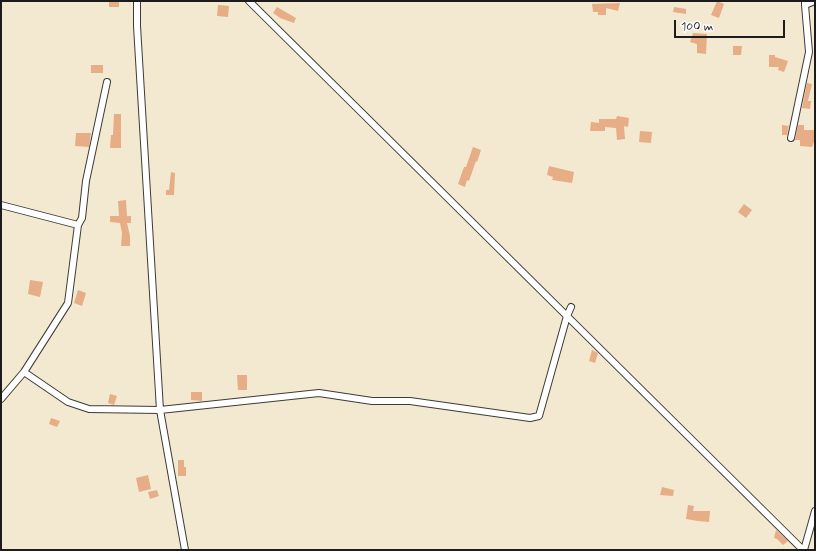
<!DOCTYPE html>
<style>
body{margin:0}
#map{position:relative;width:816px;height:551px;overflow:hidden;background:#f3e9d1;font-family:Mynerve,sans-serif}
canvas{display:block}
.frame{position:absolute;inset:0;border:2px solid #1c1c1c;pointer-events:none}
.scale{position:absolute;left:674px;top:20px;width:111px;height:18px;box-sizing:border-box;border:2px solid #1c1c1c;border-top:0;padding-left:5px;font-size:12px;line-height:14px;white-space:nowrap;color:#1c1c1c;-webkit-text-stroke:3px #fff;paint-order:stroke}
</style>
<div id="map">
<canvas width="816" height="551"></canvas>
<div class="frame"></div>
<div class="scale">100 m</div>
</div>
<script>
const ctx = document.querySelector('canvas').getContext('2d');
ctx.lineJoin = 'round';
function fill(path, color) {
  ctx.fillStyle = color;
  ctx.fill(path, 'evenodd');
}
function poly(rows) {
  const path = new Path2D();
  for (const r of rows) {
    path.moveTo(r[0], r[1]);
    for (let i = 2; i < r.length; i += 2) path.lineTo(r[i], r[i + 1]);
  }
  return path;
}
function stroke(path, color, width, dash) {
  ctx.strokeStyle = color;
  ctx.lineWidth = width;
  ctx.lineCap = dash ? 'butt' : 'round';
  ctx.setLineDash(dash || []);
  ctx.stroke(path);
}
fill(poly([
 [109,1,119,1,119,7,109,7],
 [717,1,724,4,719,18,711,15],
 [620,3,618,11,606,8,606,15,598,15,598,12,593,12,592,4],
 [218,5,229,6,228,17,217,16],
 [277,7,296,18,294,23,280,18,273,13],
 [674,7,686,9,686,14,673,12],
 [693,33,707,34,706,54,697,53,697,44,690,42],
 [733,46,742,46,741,55,733,55],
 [769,55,775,55,775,57,788,61,784,72,778,70,779,67,769,67],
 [91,65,103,65,103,73,91,73],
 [807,83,812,84,808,101,811,101,810,109,802,108],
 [114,114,121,114,121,148,110,148,111,135,113,135],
 [617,116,629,118,628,127,624,126,625,139,617,140,616,128,605,127,605,131,590,131,591,122,599,123,599,119,616,119],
 [789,124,787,135,782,135,782,125,789,126],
 [798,125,804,125,804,130,815,130,815,139,812,147,800,146,800,140,795,140],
 [640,131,652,132,651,143,639,142],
 [76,133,91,133,89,147,75,146],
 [473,147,481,150,477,162,476,161,469,181,467,180,465,187,458,184,464,167,466,167],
 [549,166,574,172,572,183,552,180,553,177,547,175],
 [171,172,175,173,174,195,166,195,166,190,169,190],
 [126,200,127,216,131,216,131,223,127,223,130,236,130,246,121,246,122,233,120,223,110,222,110,216,119,216,118,201],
 [744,204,752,210,746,218,738,212],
 [30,280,43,282,40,297,28,294],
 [78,290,86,293,82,306,74,303],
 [592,350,598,353,595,363,589,361],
 [237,375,247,375,247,390,238,390],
 [191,392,202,392,202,401,191,400],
 [110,394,117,396,114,405,108,403],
 [51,418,60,421,57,427,49,424],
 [178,460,184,460,184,467,186,467,186,476,178,476],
 [148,475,151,489,139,492,136,478],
 [662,487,674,490,673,496,660,495],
 [157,490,159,496,150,499,148,492],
 [688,505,694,506,693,511,710,511,709,522,698,521,686,519],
 [776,530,788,541,783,545,777,539,774,538]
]), '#e6ad87');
const minor = poly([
 [137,1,137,26,160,410,185,550],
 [249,1,803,550],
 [805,1,805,5,815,1],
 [791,138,809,52,805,5],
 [1,205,78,225],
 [24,372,68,402,89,409,160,410,319,393,372,401,410,401,530,418,539,416,567,316,571,307],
 [1,399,24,372,68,303,78,225,82,218,86,181,107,82],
 [804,550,815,511]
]);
stroke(minor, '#3c3b37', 8);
stroke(minor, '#fff', 6);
</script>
